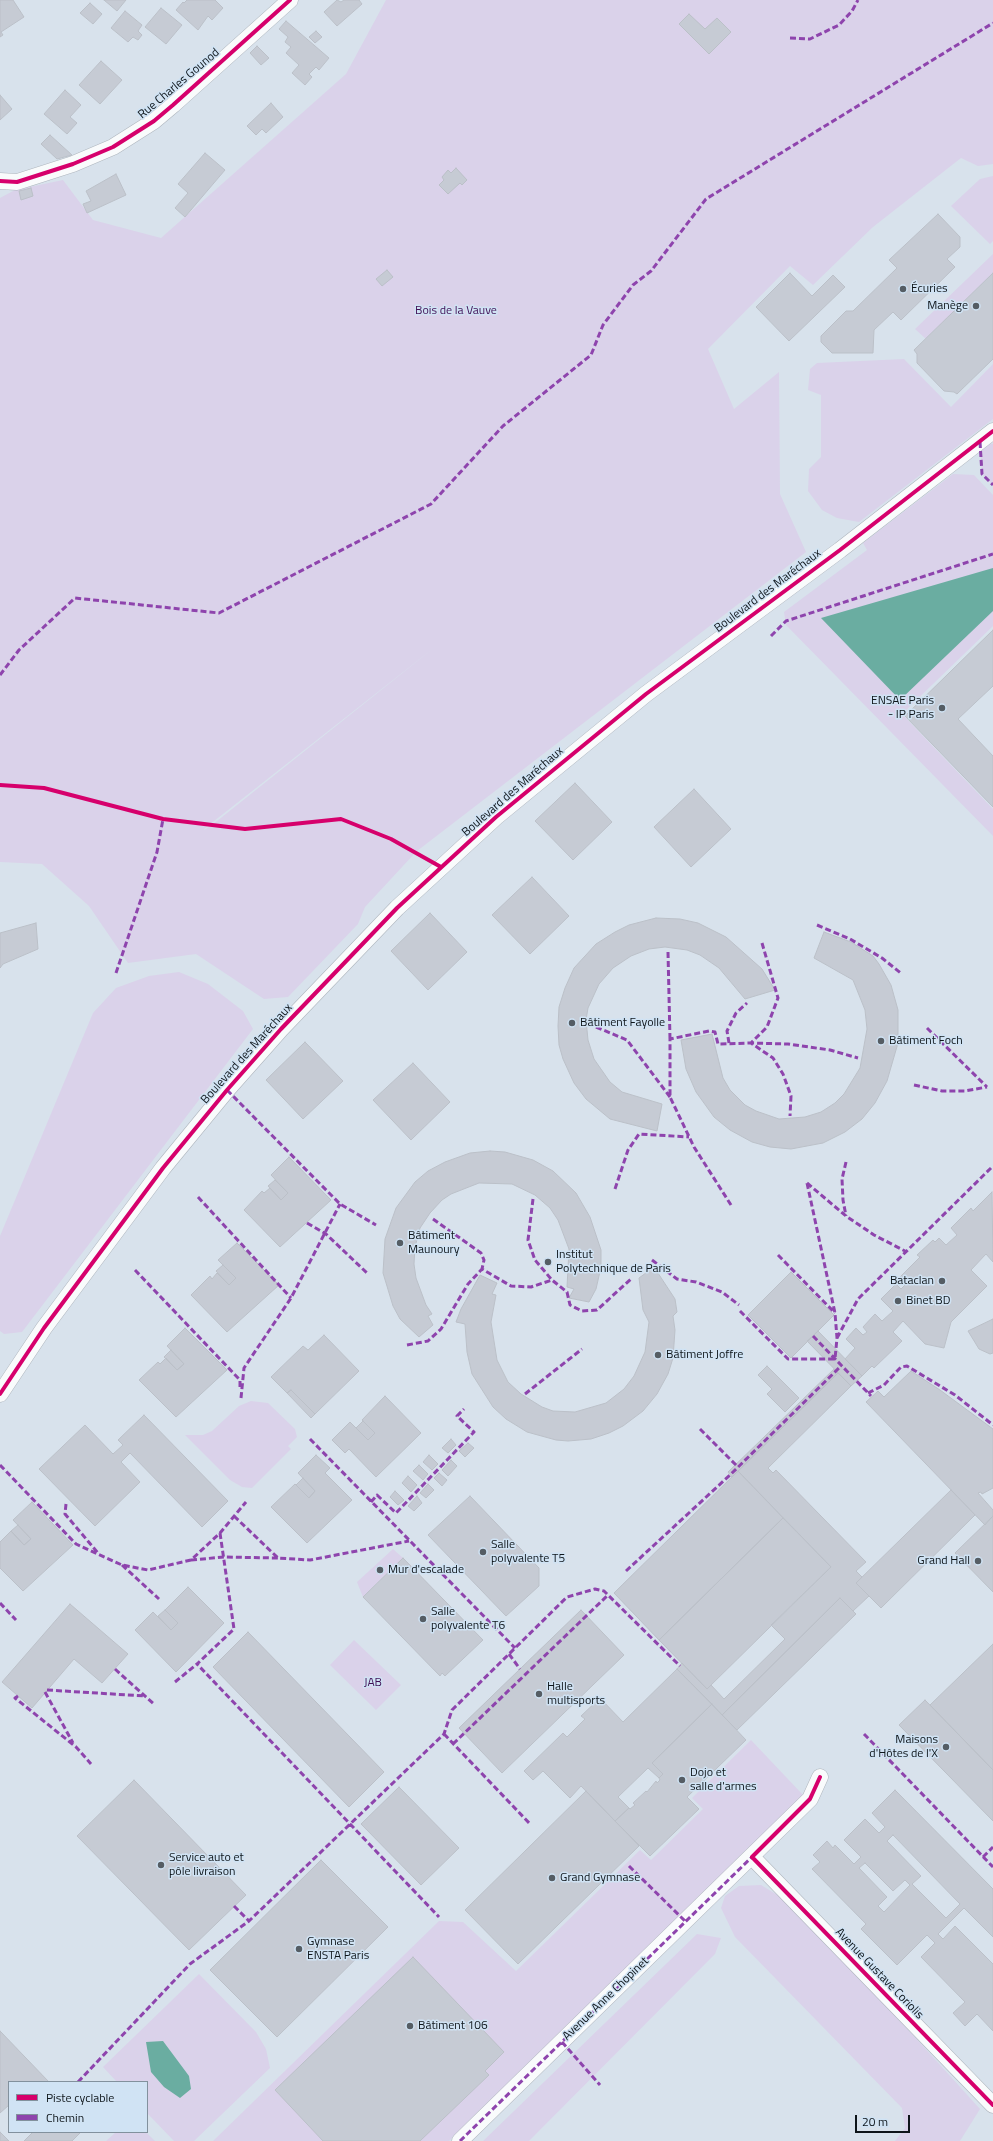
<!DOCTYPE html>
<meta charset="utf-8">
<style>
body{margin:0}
#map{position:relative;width:993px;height:2141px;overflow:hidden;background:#d8e2ec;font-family:"Titillium Web",sans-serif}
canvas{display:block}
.legend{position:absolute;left:8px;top:2081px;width:140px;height:52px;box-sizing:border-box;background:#d0e3f4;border:1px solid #82919d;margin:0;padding:5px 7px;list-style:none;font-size:12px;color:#0e151a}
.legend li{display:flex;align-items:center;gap:8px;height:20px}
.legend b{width:20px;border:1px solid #82919d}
.scale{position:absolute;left:855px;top:2115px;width:55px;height:18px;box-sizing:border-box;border:2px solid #0e151a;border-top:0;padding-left:5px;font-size:12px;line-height:14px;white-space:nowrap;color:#0e151a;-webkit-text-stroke:3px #d0e3f4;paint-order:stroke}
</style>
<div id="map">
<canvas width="993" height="2141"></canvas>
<ul class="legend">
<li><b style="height:5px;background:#d6006c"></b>Piste cyclable</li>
<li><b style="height:5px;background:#8e44ad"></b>Chemin</li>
</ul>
<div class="scale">20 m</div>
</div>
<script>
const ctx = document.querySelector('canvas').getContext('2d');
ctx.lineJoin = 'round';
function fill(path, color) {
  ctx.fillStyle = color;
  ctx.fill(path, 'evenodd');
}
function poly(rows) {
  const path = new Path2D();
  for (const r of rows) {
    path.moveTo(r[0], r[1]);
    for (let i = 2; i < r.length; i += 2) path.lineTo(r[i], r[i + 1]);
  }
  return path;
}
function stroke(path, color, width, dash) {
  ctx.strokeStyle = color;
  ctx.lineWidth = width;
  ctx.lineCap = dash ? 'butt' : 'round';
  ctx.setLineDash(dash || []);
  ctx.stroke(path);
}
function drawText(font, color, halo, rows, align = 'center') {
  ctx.font = font + ' "Titillium Web",sans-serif';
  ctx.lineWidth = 3;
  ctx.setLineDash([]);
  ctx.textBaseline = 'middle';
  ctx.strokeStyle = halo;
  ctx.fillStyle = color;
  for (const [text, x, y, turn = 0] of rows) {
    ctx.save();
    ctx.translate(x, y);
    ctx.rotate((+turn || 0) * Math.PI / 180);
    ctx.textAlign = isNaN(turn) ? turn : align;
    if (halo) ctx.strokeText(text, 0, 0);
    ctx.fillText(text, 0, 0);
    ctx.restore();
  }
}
fill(poly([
 [386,0,993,0,993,164,978,166,961,158,873,227,813,285,790,266,708,349,734,409,779,372,780,494,806,552,417,851,359,824,354,824,415,853,365,907,358,924,288,997,264,999,196,954,128,963,89,906,42,864,0,862,0,198,15,190,63,180,93,220,161,238,346,74],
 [440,643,212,825,204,830,204,829],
 [993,176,993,241,990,244,951,206,980,179],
 [993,254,993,273,926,339,915,329],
 [904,359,951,407,993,364,993,419,859,522,837,518,822,510,808,491,809,469,821,457,821,395,808,390,810,369,817,363],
 [980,442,993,444,993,485,982,474],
 [953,474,974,475,993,495,993,626,902,714,993,809,993,836,786,625,784,612,867,550,863,543],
 [179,972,208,984,243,1011,253,1029,22,1332,4,1334,0,1331,0,1236,93,1013,116,988,149,976],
 [251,1401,268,1403,295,1429,297,1437,288,1446,291,1449,252,1488,242,1487,230,1480,185,1435,203,1435,212,1431,239,1406],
 [393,1549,403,1558,363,1597,357,1582],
 [354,1640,401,1685,376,1710,330,1665],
 [751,1740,804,1796,449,2141,213,2141,439,1921,463,1922,516,1971,640,1850,651,1860,703,1809,692,1798],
 [761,1885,779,1896,893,2013,980,2109,960,2141,895,2141,905,2128,902,2108,735,1937,721,1908,725,1896,739,1886],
 [697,1934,721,1938,715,1954,529,2141,483,2141],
 [199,1974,256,2032,266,2049,270,2068,194,2141,174,2141,147,2113,147,2082,117,2082,103,2067],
 [116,2132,146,2132,155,2141,106,2141]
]), '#dad2ea');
fill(poly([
 [993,568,993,611,900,700,821,618],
 [163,2041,189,2076,191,2089,180,2098,164,2087,151,2072,146,2042]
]), '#6aada1');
const building = poly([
 [0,0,13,0,24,17,1,32,3,35,0,37,0,0],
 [104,0,126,0,117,11,104,0],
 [187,0,215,0,223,8,212,20,208,16,198,30,176,10,183,2,184,3,187,0],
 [337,0,341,2,344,0,359,0,362,4,337,26,324,12,337,0],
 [90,3,102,14,93,24,80,13,90,3],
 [161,8,182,25,166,44,145,27,161,8],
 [125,11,142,25,138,31,142,35,138,40,133,37,128,42,111,28,125,11],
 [689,14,705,29,717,18,731,32,709,54,679,24,689,14],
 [286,21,329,58,319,70,316,67,309,74,312,77,305,85,292,73,299,65,286,53,291,47,285,42,288,37,279,29,286,21],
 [316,31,322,37,315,43,309,37,316,31],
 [257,46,269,58,261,65,250,53,257,46],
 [101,61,122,80,100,104,79,85,101,61],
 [65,90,81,105,70,117,77,123,67,134,44,114,65,90],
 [0,95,12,109,0,120,0,95],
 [271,103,283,117,266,133,262,129,256,135,247,126,271,103],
 [50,135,72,155,57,159,41,144,50,135],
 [205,153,225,170,185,217,175,208,188,193,178,184,205,153],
 [456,168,467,180,462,185,460,183,448,194,439,185,444,180,442,177,448,170,451,173,456,168],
 [116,174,126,195,87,213,83,204,91,201,86,191,116,174],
 [31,188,33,196,21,200,19,191,31,188],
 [938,214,960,237,960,247,947,259,955,267,901,320,893,312,874,330,873,353,832,353,821,342,821,336,846,311,853,311,897,268,889,260,938,214],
 [387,270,393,277,382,286,376,279,387,270],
 [790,273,812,296,833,275,845,287,789,341,756,307,790,273],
 [993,273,993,359,957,394,954,392,944,391,917,363,917,354,914,350,993,273],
 [993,630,993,686,958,719,993,756,993,807,905,716,993,630],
 [575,783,612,822,573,860,535,821,575,783],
 [694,789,731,829,691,867,654,827,694,789],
 [532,877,569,916,530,954,492,915,532,877],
 [430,913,467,952,428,990,391,951,430,913],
 [656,918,680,919,698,923,726,937,762,969,775,990,745,999,719,968,700,955,687,950,665,947,649,949,631,956,613,968,599,984,588,1008,586,1020,588,1040,594,1059,610,1082,622,1092,662,1104,657,1131,610,1119,586,1099,574,1083,563,1059,559,1045,558,1026,559,1007,565,988,574,968,596,944,615,932,629,925,656,918],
 [36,923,38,949,3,964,0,968,0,933,36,923],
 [824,932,851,942,873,956,879,964,891,985,898,1010,898,1043,887,1081,875,1103,862,1119,845,1132,823,1143,791,1149,770,1147,752,1142,730,1130,714,1117,696,1092,686,1069,681,1040,712,1034,723,1078,730,1090,745,1105,756,1111,779,1119,805,1117,821,1112,835,1103,844,1094,860,1068,867,1029,865,1010,853,980,814,958,824,932],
 [305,1042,343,1081,303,1119,266,1080,305,1042],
 [413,1063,450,1102,411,1140,373,1100,413,1063],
 [490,1151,505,1152,533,1160,553,1171,576,1193,590,1217,601,1250,601,1267,596,1289,589,1302,569,1298,574,1289,567,1287,569,1249,558,1220,550,1208,535,1195,512,1184,479,1183,451,1194,442,1200,430,1213,420,1228,415,1247,414,1264,416,1278,426,1305,432,1314,428,1316,433,1325,419,1337,400,1319,393,1306,383,1273,385,1239,396,1208,415,1182,428,1171,445,1162,470,1153,490,1151],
 [289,1157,331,1200,280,1247,244,1210,262,1191,264,1193,270,1188,281,1200,288,1193,271,1175,289,1157],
 [275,1180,288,1193,281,1200,268,1186,275,1180],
 [992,1192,993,1262,986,1254,971,1270,987,1286,951,1322,944,1348,925,1344,903,1321,893,1332,902,1341,874,1368,872,1366,862,1376,845,1359,855,1348,846,1339,856,1328,863,1335,867,1332,863,1327,875,1314,882,1321,893,1311,881,1299,896,1284,901,1289,905,1285,898,1279,920,1257,917,1255,933,1240,935,1242,939,1238,946,1245,957,1235,951,1228,971,1208,973,1211,992,1192],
 [237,1243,279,1285,227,1332,191,1295,210,1276,212,1279,217,1273,229,1285,236,1278,218,1260,237,1243],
 [223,1265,236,1278,229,1285,216,1271,223,1265],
 [654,1267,675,1299,677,1312,673,1316,675,1330,673,1358,668,1374,657,1394,643,1411,623,1426,609,1433,591,1439,568,1441,556,1440,527,1432,506,1419,493,1407,472,1374,467,1352,465,1324,456,1322,461,1309,480,1275,497,1283,492,1294,496,1295,491,1322,497,1360,508,1382,521,1394,542,1407,553,1411,575,1412,606,1403,624,1389,634,1376,645,1352,649,1322,643,1310,639,1278,654,1267],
 [791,1272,834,1315,791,1358,748,1315,791,1272],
 [993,1319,993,1353,990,1354,979,1349,968,1331,993,1319],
 [185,1328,227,1370,176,1417,139,1380,158,1362,160,1364,166,1358,177,1370,184,1364,167,1346,185,1328],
 [818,1331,862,1376,851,1386,807,1341,818,1331],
 [324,1335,359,1371,315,1414,291,1390,287,1393,271,1377,303,1346,308,1350,324,1335],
 [171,1350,184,1364,177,1370,164,1357,171,1350],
 [767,1366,799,1398,785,1412,767,1394,772,1389,758,1375,767,1366],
 [834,1369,838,1373,732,1477,728,1472,834,1369],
 [911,1371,940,1390,993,1429,993,1488,982,1494,981,1492,978,1493,993,1510,993,1516,985,1525,866,1402,878,1391,884,1397,911,1371],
 [838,1373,851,1386,768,1468,773,1473,776,1470,866,1562,856,1571,862,1577,856,1583,869,1596,853,1611,840,1598,722,1715,677,1669,682,1663,707,1689,711,1685,724,1699,785,1639,771,1625,831,1567,738,1471,838,1373],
 [291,1390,315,1414,311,1418,287,1393,291,1390],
 [385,1396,421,1433,376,1477,349,1449,345,1453,332,1440,350,1422,368,1440,375,1433,362,1420,385,1396],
 [144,1415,228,1501,202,1527,130,1453,121,1462,140,1482,95,1526,39,1469,85,1425,113,1454,123,1445,118,1440,144,1415],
 [363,1421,375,1433,368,1440,356,1428,363,1421],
 [451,1439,456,1445,448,1453,442,1448,451,1439],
 [468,1443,474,1448,465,1457,459,1451,468,1443],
 [316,1455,330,1468,325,1473,352,1500,307,1543,271,1507,295,1484,309,1498,315,1491,298,1473,316,1455],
 [429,1455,438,1464,432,1470,423,1462,429,1455],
 [451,1460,457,1466,448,1476,442,1470,451,1460],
 [419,1465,428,1474,423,1480,413,1471,419,1465],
 [738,1471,783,1518,659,1640,614,1593,738,1471],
 [439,1473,447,1480,442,1486,434,1478,439,1473],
 [408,1476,417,1485,411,1492,402,1483,408,1476],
 [303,1478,315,1491,309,1498,296,1485,303,1478],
 [428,1484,434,1490,426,1498,420,1493,428,1484],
 [951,1490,975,1515,881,1608,856,1583,951,1490],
 [395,1491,404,1500,398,1505,390,1497,395,1491],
 [417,1496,422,1503,414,1511,408,1506,417,1496],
 [470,1496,539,1568,539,1586,506,1616,428,1535,470,1496],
 [32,1502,73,1545,23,1591,0,1568,0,1542,11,1531,24,1545,31,1539,13,1520,32,1502],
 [993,1516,993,1592,955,1553,993,1516],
 [783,1518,831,1567,707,1689,659,1640,783,1518],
 [18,1525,31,1539,24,1545,11,1531,18,1525],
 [403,1558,483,1640,445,1676,442,1673,440,1676,363,1597,403,1558],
 [188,1587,224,1623,176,1672,135,1630,153,1612,171,1630,178,1623,165,1610,188,1587],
 [840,1598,856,1614,737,1730,722,1715,840,1598],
 [70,1604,128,1654,102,1683,74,1659,32,1708,2,1682,70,1604],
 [165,1610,178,1623,171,1630,158,1616,165,1610],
 [581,1610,624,1655,502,1773,459,1728,581,1610],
 [248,1632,384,1772,349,1807,213,1667,248,1632],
 [993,1644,993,1770,930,1705,993,1644],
 [677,1669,712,1704,652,1763,663,1774,659,1778,648,1768,618,1797,629,1808,615,1821,581,1786,570,1798,543,1771,533,1780,524,1771,563,1733,567,1737,585,1719,581,1716,600,1698,623,1722,677,1669],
 [925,1700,993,1770,993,1821,899,1725,925,1700],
 [712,1704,746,1740,687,1797,699,1809,650,1856,615,1821,629,1808,630,1809,635,1805,633,1803,646,1791,647,1792,656,1781,657,1783,660,1780,659,1778,663,1774,652,1763,712,1704],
 [134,1780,246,1895,189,1950,77,1836,134,1780],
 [399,1787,459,1848,421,1885,361,1824,399,1787],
 [895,1790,993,1889,993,1937,964,1908,938,1934,943,1939,955,1926,993,1964,993,2031,977,2014,965,2026,953,2013,965,2002,921,1957,935,1943,927,1935,897,1965,861,1929,866,1924,812,1869,820,1862,813,1855,827,1841,833,1848,835,1845,854,1864,861,1857,844,1840,865,1819,879,1833,885,1827,872,1813,895,1790],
 [893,1835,960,1904,946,1918,912,1884,921,1876,887,1841,893,1835],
 [865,1863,893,1891,905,1880,910,1885,884,1912,878,1906,887,1897,859,1868,865,1863],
 [586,1791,639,1846,518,1964,465,1910,586,1791],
 [321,1860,388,1927,277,2037,210,1970,321,1860],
 [413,1957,504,2052,485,2071,489,2075,420,2141,323,2141,275,2090,413,1957],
 [0,2031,49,2082,9,2082,9,2105,0,2113,0,2031],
 [0,2132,9,2141,0,2141,0,2132],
 [33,2132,81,2132,72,2141,24,2141,33,2132]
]);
fill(building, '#c6cbd4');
stroke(building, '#bbc0c8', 1);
const street = poly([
 [0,181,17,182,73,164,113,147,154,121,173,105,290,0],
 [0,1394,44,1328,163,1168,227,1090,281,1029,397,908,496,817,646,694,840,550,993,431],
 [752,1857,993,2105],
 [460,2141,810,1799,820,1777]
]);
stroke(street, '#aeb5bd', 17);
stroke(street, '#f9fbfc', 16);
stroke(poly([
 [790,38,810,39,839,25,852,11,858,0],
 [980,442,982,474,993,485],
 [771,636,786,621,993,554],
 [0,675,19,650,75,598,219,613,431,504,503,426,591,355,603,325,633,285,651,271,706,199,993,23],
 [817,925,850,939,882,958,902,974],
 [762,943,778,998,767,1027,751,1043,788,1044,830,1050,858,1058],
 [668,952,670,1039],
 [116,973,157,852,163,819],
 [596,1027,627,1040,670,1097],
 [927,1028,987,1087],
 [729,1043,727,1031,736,1013,747,1003],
 [914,1085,942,1091,965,1091,987,1087],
 [227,1090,340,1204,376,1225],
 [846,1162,842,1179,843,1200,846,1216],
 [807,1183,846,1216,874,1235,905,1251],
 [615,1189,628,1150,639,1134,689,1137],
 [198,1197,291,1298],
 [533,1199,528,1240,535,1260,552,1280],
 [731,1205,694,1147,670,1097,670,1039,709,1031,715,1032,718,1044,751,1043,773,1058,783,1074,791,1096,790,1116],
 [433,1219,481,1253,484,1260,482,1269],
 [307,1223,326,1234,367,1273],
 [778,1255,835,1313],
 [652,1260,677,1279,696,1282,722,1292,739,1305],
 [135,1270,240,1380,240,1388],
 [740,1311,788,1359,835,1359,837,1338,835,1313,807,1183],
 [813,1336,871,1396],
 [837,1338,858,1299,993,1166],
 [407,1345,428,1341,441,1329,468,1284,482,1269,511,1286,531,1287,552,1280,567,1292,570,1305,582,1311,597,1310,632,1278],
 [868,1393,884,1385,901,1367,907,1366,955,1395,993,1425],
 [525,1394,582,1349],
 [241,1398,244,1368,291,1298,340,1204],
 [700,1429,738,1467],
 [310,1439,515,1648],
 [0,1465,76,1544,122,1565,148,1570,191,1560,220,1533,246,1502],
 [371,1502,377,1495,396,1513,474,1432,457,1416,464,1409],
 [66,1504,65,1514,98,1553],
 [234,1516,278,1558,310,1560,409,1541],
 [220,1533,234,1629,197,1664,439,1917],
 [191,1560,224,1557,278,1558],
 [122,1565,159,1599],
 [626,1571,730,1475,841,1366],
 [0,1603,16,1620],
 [509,1654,520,1669],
 [115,1669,155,1705],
 [175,1682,197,1664],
 [47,1690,145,1696],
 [45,1692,73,1743],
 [18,1696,15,1698,76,1747,91,1764],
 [444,1734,531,1825],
 [864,1734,993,1867],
 [453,1744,608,1595],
 [983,1857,993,1847],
 [629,1866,685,1921],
 [234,1906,249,1921],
 [562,2042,600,2085],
 [78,2082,190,1964,249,1921,444,1734,452,1710,567,1597,595,1589,604,1591,680,1666],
 [460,2141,754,1855]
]), '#8e44ad', 3, [6, 3]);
stroke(poly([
 [0,181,17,182,73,164,113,147,154,121,173,105,290,0],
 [0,785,44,788,163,819,245,829,341,819,391,839,441,867],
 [0,1394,44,1328,163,1168,227,1090,281,1029,397,908,496,817,646,694,840,550,993,431],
 [820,1777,810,1799,752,1857,993,2105]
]), '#d6006c', 4);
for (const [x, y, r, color] of [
 [903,289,4,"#555d64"],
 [976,306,4,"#555d64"],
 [942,708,4,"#555d64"],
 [572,1023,4,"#555d64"],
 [881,1041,4,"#555d64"],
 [400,1243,4,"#555d64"],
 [548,1262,4,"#555d64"],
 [942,1281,4,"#555d64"],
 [898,1301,4,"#555d64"],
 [658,1355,4,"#555d64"],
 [483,1552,4,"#555d64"],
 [978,1561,4,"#555d64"],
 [380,1570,4,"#555d64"],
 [423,1619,4,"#555d64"],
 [539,1694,4,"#555d64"],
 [946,1747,4,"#555d64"],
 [682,1780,4,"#555d64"],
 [161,1865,4,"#555d64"],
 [552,1878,4,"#555d64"],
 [299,1949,4,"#555d64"],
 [410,2026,4,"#555d64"]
]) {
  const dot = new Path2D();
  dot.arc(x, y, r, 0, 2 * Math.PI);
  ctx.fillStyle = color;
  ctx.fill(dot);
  stroke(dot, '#d0e3f4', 1.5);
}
drawText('12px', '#0e151a', '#d0e3f4', [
 ["Rue Charles Gounod",179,84,-40],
 ["Boulevard des Maréchaux",768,591,-37],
 ["Boulevard des Maréchaux",513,792,-41],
 ["Boulevard des Maréchaux",247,1054,-48],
 ["Avenue Gustave Coriolis",879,1974,46],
 ["Avenue Anne Chopinet",606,1999,-44]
]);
drawText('12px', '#0e151a', '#d0e3f4', [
 ["Écuries",911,289],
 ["Manège",968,306,"right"],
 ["ENSAE Paris",934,701,"right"],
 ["- IP Paris",934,715,"right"],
 ["Bâtiment Fayolle",580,1023],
 ["Bâtiment Foch",889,1041],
 ["Bâtiment",408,1236],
 ["Maunoury",408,1250],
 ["Institut",556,1255],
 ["Polytechnique de Paris",556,1269],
 ["Bataclan",934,1281,"right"],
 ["Binet BD",906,1301],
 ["Bâtiment Joffre",666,1355],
 ["Salle",491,1545],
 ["polyvalente T5",491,1559],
 ["Grand Hall",970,1561,"right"],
 ["Mur d'escalade",388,1570],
 ["Salle",431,1612],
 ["polyvalente T6",431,1626],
 ["Halle",547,1687],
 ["multisports",547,1701],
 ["Maisons",938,1740,"right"],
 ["d'Hôtes de l'X",938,1754,"right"],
 ["Dojo et",690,1773],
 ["salle d'armes",690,1787],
 ["Service auto et",169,1858],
 ["pôle livraison",169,1872],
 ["Grand Gymnase",560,1878],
 ["Gymnase",307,1942],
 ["ENSTA Paris",307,1956],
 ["Bâtiment 106",418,2026]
], 'left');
drawText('12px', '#400f56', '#d0e3f4', [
 ["Bois de la Vauve",456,311],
 ["JAB",373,1683]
]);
</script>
